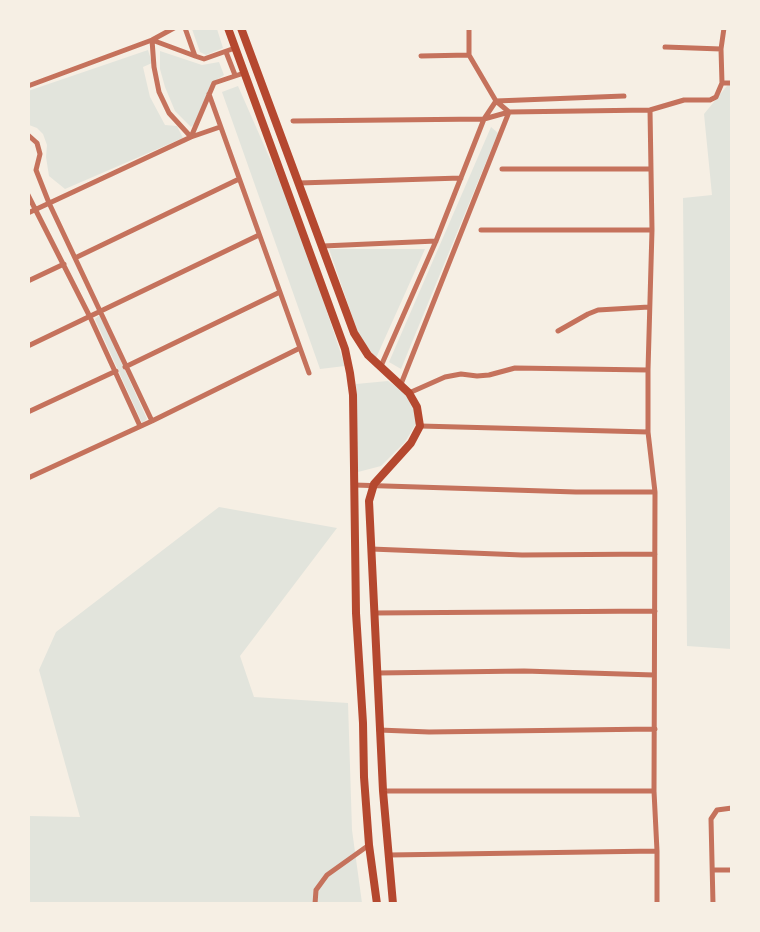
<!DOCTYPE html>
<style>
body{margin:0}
#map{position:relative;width:760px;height:932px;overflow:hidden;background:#f6efe4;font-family:Mulish,sans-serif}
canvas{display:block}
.frame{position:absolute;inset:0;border:30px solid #f6efe4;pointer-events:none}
</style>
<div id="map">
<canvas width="760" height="932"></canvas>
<div class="frame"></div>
</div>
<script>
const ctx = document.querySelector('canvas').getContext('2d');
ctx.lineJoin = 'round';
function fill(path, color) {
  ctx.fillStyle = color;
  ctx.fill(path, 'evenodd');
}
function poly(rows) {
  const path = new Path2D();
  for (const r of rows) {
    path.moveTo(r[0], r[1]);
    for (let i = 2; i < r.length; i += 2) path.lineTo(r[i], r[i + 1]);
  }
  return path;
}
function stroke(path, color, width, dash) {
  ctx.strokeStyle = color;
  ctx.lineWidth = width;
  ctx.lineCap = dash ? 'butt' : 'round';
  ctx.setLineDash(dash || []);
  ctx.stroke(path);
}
fill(poly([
 [192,29,217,29,223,48,206,55,200,52],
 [148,50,152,63,143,67,150,97,165,125,177,126,183,138,65,189,49,176,46,157,47,145,43,134,37,128,29,125,28,91],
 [160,51,202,65,219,62,224,75,212,83,196,123,191,127,175,111,165,87,160,69],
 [731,81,731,649,687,646,683,198,712,195,704,114],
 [238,86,296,218,345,366,320,369,222,92],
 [491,127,498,133,401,369,389,362],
 [329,249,425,249,376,358,359,336],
 [100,315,147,419,142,423,95,319],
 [388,381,411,397,417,422,405,442,381,466,358,472,356,384],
 [219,507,337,528,240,656,254,697,348,703,352,830,362,903,29,904,29,816,80,817,39,670,56,632]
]), '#e2e4dc');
stroke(poly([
 [185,28,195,56,204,59,235,48],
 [665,47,721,49],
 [226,52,235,75],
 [195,56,152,40,154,67,159,92,169,113,191,137,214,83,244,73],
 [421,56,469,55],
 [722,83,732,83],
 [28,86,152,40,174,28],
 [209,94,309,373],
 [496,101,624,96],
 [650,110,652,230,648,370,648,432,655,492,654,791,657,851,657,904],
 [293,121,484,119,509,112,650,110,684,100,710,100,716,97,722,83,721,49,724,28],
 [28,135,37,143,40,154,36,170,49,203,152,421],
 [502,169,651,169],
 [299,183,461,178],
 [28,195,90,317,140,426],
 [28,213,191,137,220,127],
 [481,230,652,230],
 [323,246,436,241],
 [75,258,239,179],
 [28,281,64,264],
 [558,331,588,314,598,310,649,307],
 [28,346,259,235],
 [381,366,436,241,484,119,496,101],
 [125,367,280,292],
 [401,384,509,112,496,101,469,55,469,28],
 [409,393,445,377,461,374,477,376,489,375,515,368,648,370],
 [28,412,116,371],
 [420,426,648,432],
 [28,478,152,421,300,348],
 [354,485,576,492,655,492],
 [371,549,522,555,655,554],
 [374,613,655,611],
 [378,673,524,671,654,675],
 [379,730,429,732,655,729],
 [383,791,654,791],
 [389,855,657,851],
 [713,870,732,870],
 [315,904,316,890,327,875,369,845],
 [713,904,711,819,717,810,732,808]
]), '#c5725c', 5);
stroke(poly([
 [228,28,345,349,350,373,353,395,356,613,363,723,364,777,369,845,377,904],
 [241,28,354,333,368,355,409,393,417,407,420,426,411,443,374,484,369,501,383,791,393,904]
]), '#b5482f', 8);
</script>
